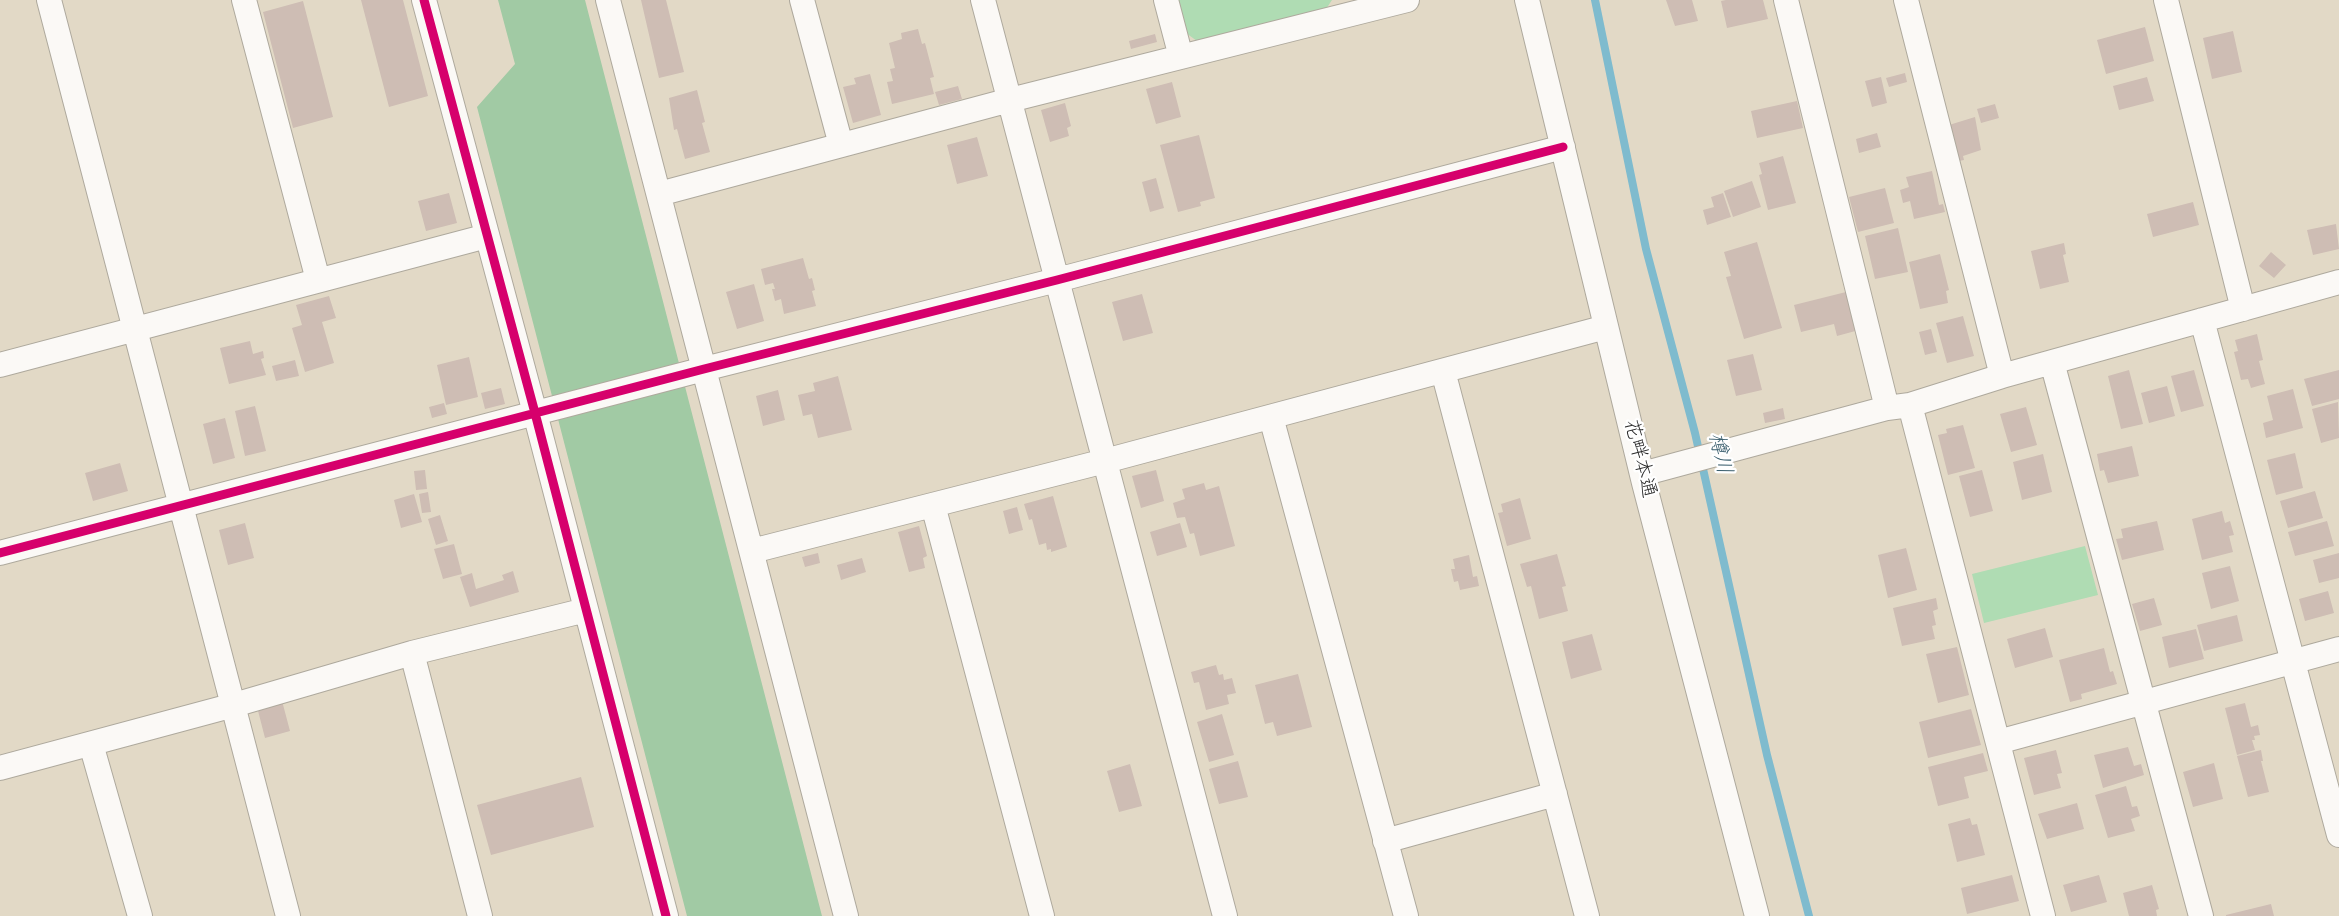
<!DOCTYPE html>
<meta charset="utf-8">
<style>
body{margin:0}
canvas{display:block;background:#e2d9c6}
</style>
<canvas width="2339" height="916"></canvas>
<script>
const ctx = document.querySelector('canvas').getContext('2d');
ctx.lineJoin = 'round';
function fill(path, color) {
  ctx.fillStyle = color;
  ctx.fill(path, 'evenodd');
}
function poly(rows) {
  const path = new Path2D();
  for (const r of rows) {
    path.moveTo(r[0], r[1]);
    for (let i = 2; i < r.length; i += 2) path.lineTo(r[i], r[i + 1]);
  }
  return path;
}
function stroke(path, color, width, dash) {
  ctx.strokeStyle = color;
  ctx.lineWidth = width;
  ctx.lineCap = dash ? 'butt' : 'round';
  ctx.setLineDash(dash || []);
  ctx.stroke(path);
}
function drawText(font, color, halo, rows, align = 'center') {
  ctx.font = font + ' Kalam,"Klee One",sans-serif';
  ctx.lineWidth = 4.5;
  ctx.setLineDash([]);
  ctx.textBaseline = 'middle';
  ctx.strokeStyle = halo;
  ctx.fillStyle = color;
  for (const [text, x, y, turn = 0] of rows) {
    ctx.save();
    ctx.translate(x, y);
    ctx.rotate((+turn || 0) * Math.PI / 180);
    ctx.textAlign = isNaN(turn) ? turn : align;
    if (halo) ctx.strokeText(text, 0, 0);
    ctx.fillText(text, 0, 0);
    ctx.restore();
  }
}
fill(poly([
 [1178,0,1332,0,1326,9,1197,41,1186,33],
 [2085,546,2098,595,1984,623,1972,574]
]), '#afdcb3');
fill(poly([
 [498,0,585,0,822,916,687,916,477,107,515,64]
]), '#a1caa4');
stroke(poly([
 [1595,0,1646,249,1695,433,1767,755,1809,916]
]), '#7fbbce', 8);
fill(poly([
 [361,0,403,0,428,96,389,107],
 [641,0,666,0,684,72,659,78],
 [1666,0,1692,0,1698,21,1675,26],
 [1726,0,1763,0,1768,19,1727,28,1721,1],
 [303,1,333,117,293,128,263,12],
 [2145,27,2154,61,2106,74,2097,40],
 [918,29,922,44,925,43,934,77,930,78,934,94,892,104,887,82,893,81,890,69,895,68,889,43,902,39,901,33],
 [2233,31,2242,72,2212,79,2203,38],
 [1155,34,1157,42,1131,49,1129,41],
 [1905,73,1907,82,1889,87,1886,78],
 [870,74,881,115,853,123,843,87,856,84,854,78],
 [1881,77,1887,103,1872,107,1865,81],
 [2147,77,2154,101,2119,110,2113,86],
 [1172,82,1181,117,1156,124,1146,89],
 [958,86,962,99,939,105,935,92],
 [697,90,705,122,702,123,710,152,685,159,677,129,674,130,669,98],
 [1797,101,1803,128,1757,138,1751,111],
 [1065,103,1071,126,1067,128,1069,136,1050,142,1041,110],
 [1995,104,1999,118,1981,123,1977,109],
 [1975,117,1981,150,1963,156,1964,160,1954,162,1949,125],
 [1877,133,1881,147,1859,153,1856,139],
 [1199,135,1215,198,1200,202,1201,206,1178,212,1160,145],
 [977,137,988,176,957,184,947,145],
 [1783,156,1796,203,1768,210,1759,175,1762,174,1759,163],
 [1932,171,1939,205,1943,204,1945,212,1914,219,1910,201,1903,203,1900,190,1909,187,1906,177],
 [1156,178,1164,208,1150,212,1142,182],
 [1752,181,1761,207,1733,217,1724,191],
 [1885,188,1894,223,1858,232,1849,197],
 [449,193,457,223,426,231,418,201],
 [1723,193,1731,217,1707,225,1703,210,1714,207,1711,197],
 [2193,202,2199,225,2153,237,2147,214],
 [2336,224,2339,249,2313,255,2307,230],
 [1898,228,1908,272,1875,279,1865,236],
 [1757,242,1782,328,1744,339,1726,277,1731,276,1724,252],
 [2064,243,2066,254,2063,255,2069,282,2040,289,2031,251],
 [2271,252,2286,265,2274,278,2259,266],
 [1940,254,1949,290,1946,291,1948,303,1920,309,1909,262],
 [803,258,809,279,812,278,815,290,812,291,816,306,784,314,781,299,775,301,772,289,775,289,773,283,765,285,761,269],
 [754,284,764,321,737,329,726,292],
 [1850,291,1859,330,1837,336,1834,324,1801,332,1794,305],
 [1142,294,1153,333,1123,341,1112,302],
 [329,296,336,318,322,322,334,363,305,372,292,328,302,325,296,305],
 [1963,316,1974,356,1947,363,1936,323],
 [1931,329,1937,352,1925,355,1919,332],
 [2257,334,2263,360,2259,361,2265,384,2251,388,2248,379,2241,380,2234,352,2238,351,2235,340],
 [250,341,253,354,263,351,264,358,261,359,266,375,229,384,220,348],
 [1753,354,1762,390,1736,396,1727,360],
 [469,357,478,397,446,405,437,365],
 [295,360,299,376,276,381,272,366],
 [2129,370,2143,424,2121,429,2108,376],
 [2194,370,2204,406,2181,412,2171,376],
 [2339,370,2339,399,2312,406,2304,379],
 [838,376,852,430,818,438,812,414,803,416,798,395,815,391,813,383],
 [2167,386,2175,416,2149,423,2141,393],
 [501,388,505,404,485,409,481,393],
 [2293,389,2303,428,2266,438,2263,423,2273,420,2267,396],
 [778,390,785,420,763,426,756,396],
 [2338,402,2339,438,2321,443,2312,409],
 [444,403,447,414,432,418,429,407],
 [255,406,266,451,245,456,235,411],
 [2026,407,2037,445,2011,452,2000,414],
 [1783,408,1785,419,1765,423,1763,413],
 [225,418,235,458,213,464,203,424],
 [1963,425,1975,468,1948,475,1938,435,1947,433,1946,429],
 [2132,446,2139,476,2108,483,2104,470,2100,471,2097,454],
 [2295,453,2303,488,2276,495,2267,460],
 [2043,454,2052,492,2022,500,2013,462],
 [120,463,128,491,93,501,85,473],
 [425,470,427,489,416,490,414,471],
 [1156,470,1164,501,1141,508,1132,476],
 [1982,470,1993,511,1970,517,1959,476],
 [1204,483,1206,490,1219,486,1235,546,1200,556,1194,533,1190,534,1185,517,1177,518,1173,503,1185,499,1182,489],
 [2315,491,2323,518,2288,528,2280,501],
 [428,492,431,512,422,513,419,494],
 [414,494,422,522,401,528,394,500],
 [1053,496,1067,547,1051,552,1051,549,1047,550,1046,543,1039,545,1032,519,1029,520,1024,504],
 [1520,498,1531,539,1507,546,1498,513,1503,512,1501,504],
 [1017,507,1023,530,1009,534,1003,511],
 [2222,511,2225,523,2230,521,2234,535,2229,536,2233,552,2202,560,2192,519],
 [440,515,448,541,436,545,428,519],
 [2157,521,2164,550,2122,560,2116,539,2123,538,2121,529],
 [2327,521,2334,546,2295,556,2288,532],
 [245,523,254,558,228,565,219,530],
 [1180,523,1187,547,1157,556,1150,532],
 [919,526,927,556,923,558,925,568,909,572,898,532],
 [454,544,462,574,443,579,434,549],
 [1906,548,1917,590,1888,598,1878,555],
 [818,553,820,563,805,567,802,557],
 [2339,553,2339,578,2319,583,2313,560],
 [1557,554,1566,586,1562,587,1568,611,1539,619,1531,586,1527,587,1520,564],
 [1469,555,1473,577,1477,576,1479,586,1460,590,1458,581,1454,582,1451,569,1455,569,1453,559],
 [862,558,866,572,841,580,837,565],
 [2230,566,2239,601,2211,609,2202,573],
 [513,571,519,592,470,607,460,577,472,573,476,589,504,580,502,575],
 [2328,591,2334,613,2305,621,2299,599],
 [1936,598,1938,609,1933,611,1936,625,1932,626,1935,639,1902,646,1893,608],
 [2154,598,2162,625,2140,631,2132,604],
 [2237,615,2243,641,2204,651,2197,625],
 [2045,628,2053,657,2015,668,2007,639],
 [2196,629,2204,659,2169,668,2162,637],
 [1592,634,1602,670,1571,679,1562,642],
 [1957,647,1969,695,1938,703,1926,654],
 [2104,648,2110,672,2113,671,2117,684,2081,694,2082,699,2070,702,2059,660],
 [1216,665,1219,675,1223,674,1224,680,1232,678,1236,693,1227,695,1229,704,1206,710,1199,682,1194,683,1191,672],
 [1298,674,1312,727,1277,736,1273,722,1265,724,1255,685],
 [281,697,290,731,265,738,256,703],
 [2245,703,2251,727,2258,725,2260,735,2254,736,2255,740,2252,740,2255,750,2237,755,2225,708],
 [1971,709,1981,745,1928,758,1919,722],
 [1222,714,1234,755,1209,762,1197,722],
 [2128,747,2134,766,2141,764,2144,775,2103,788,2094,755],
 [2056,750,2062,773,2057,774,2061,788,2034,795,2024,758],
 [2261,750,2263,761,2261,761,2269,792,2248,797,2237,756],
 [1983,753,1988,771,1964,777,1969,798,1938,806,1928,767],
 [1238,761,1248,797,1219,804,1209,769],
 [2214,763,2223,799,2193,807,2183,772],
 [1130,764,1142,806,1119,812,1107,771],
 [581,777,594,827,491,855,477,805],
 [2126,786,2132,807,2137,806,2140,816,2131,819,2135,831,2108,838,2095,795],
 [2077,803,2084,829,2047,839,2038,814],
 [1970,818,1972,825,1977,824,1985,855,1957,862,1948,824],
 [2012,875,2019,901,1967,914,1961,888],
 [2099,875,2107,902,2071,912,2063,885],
 [2152,885,2159,909,2156,910,2157,916,2129,916,2123,893],
 [2271,904,2274,916,2226,916,2226,915]
]), '#cebdb4');
const minor = poly([
 [49,0,288,916],
 [244,0,318,280],
 [424,0,535,413,666,916],
 [608,0,846,916],
 [802,0,841,145],
 [983,0,1225,916],
 [1166,0,1181,57],
 [1527,0,1644,483,1757,916],
 [1786,0,1887,408],
 [1906,0,2002,376],
 [2166,0,2243,309],
 [659,194,1010,100,1407,0],
 [2202,320,2339,835],
 [2052,362,2201,916],
 [0,365,487,236],
 [1443,371,1587,916],
 [1910,405,2043,916],
 [1271,417,1406,916],
 [1642,474,1887,408,1910,405,2002,376,2339,282],
 [933,505,1042,916],
 [752,551,1105,461,1606,327],
 [0,553,704,369,1057,280,1563,147],
 [412,653,480,916],
 [1998,742,2339,649],
 [91,744,140,916],
 [0,768,234,705,412,653,586,610],
 [1385,841,1555,794]
]);
stroke(minor, '#aea99d', 26);
stroke(minor, '#fbf9f6', 24);
stroke(poly([
 [424,0,535,413,666,916],
 [0,553,704,369,1057,280,1563,147]
]), '#d6006c', 9);
drawText('20px', '#2b2b2b', '#fff', [
 ["花畔本通",1638,459,76]
]);
drawText('italic 21px', '#3b5f6e', '#fff', [
 ["樽川",1718,454,77]
]);
</script>
